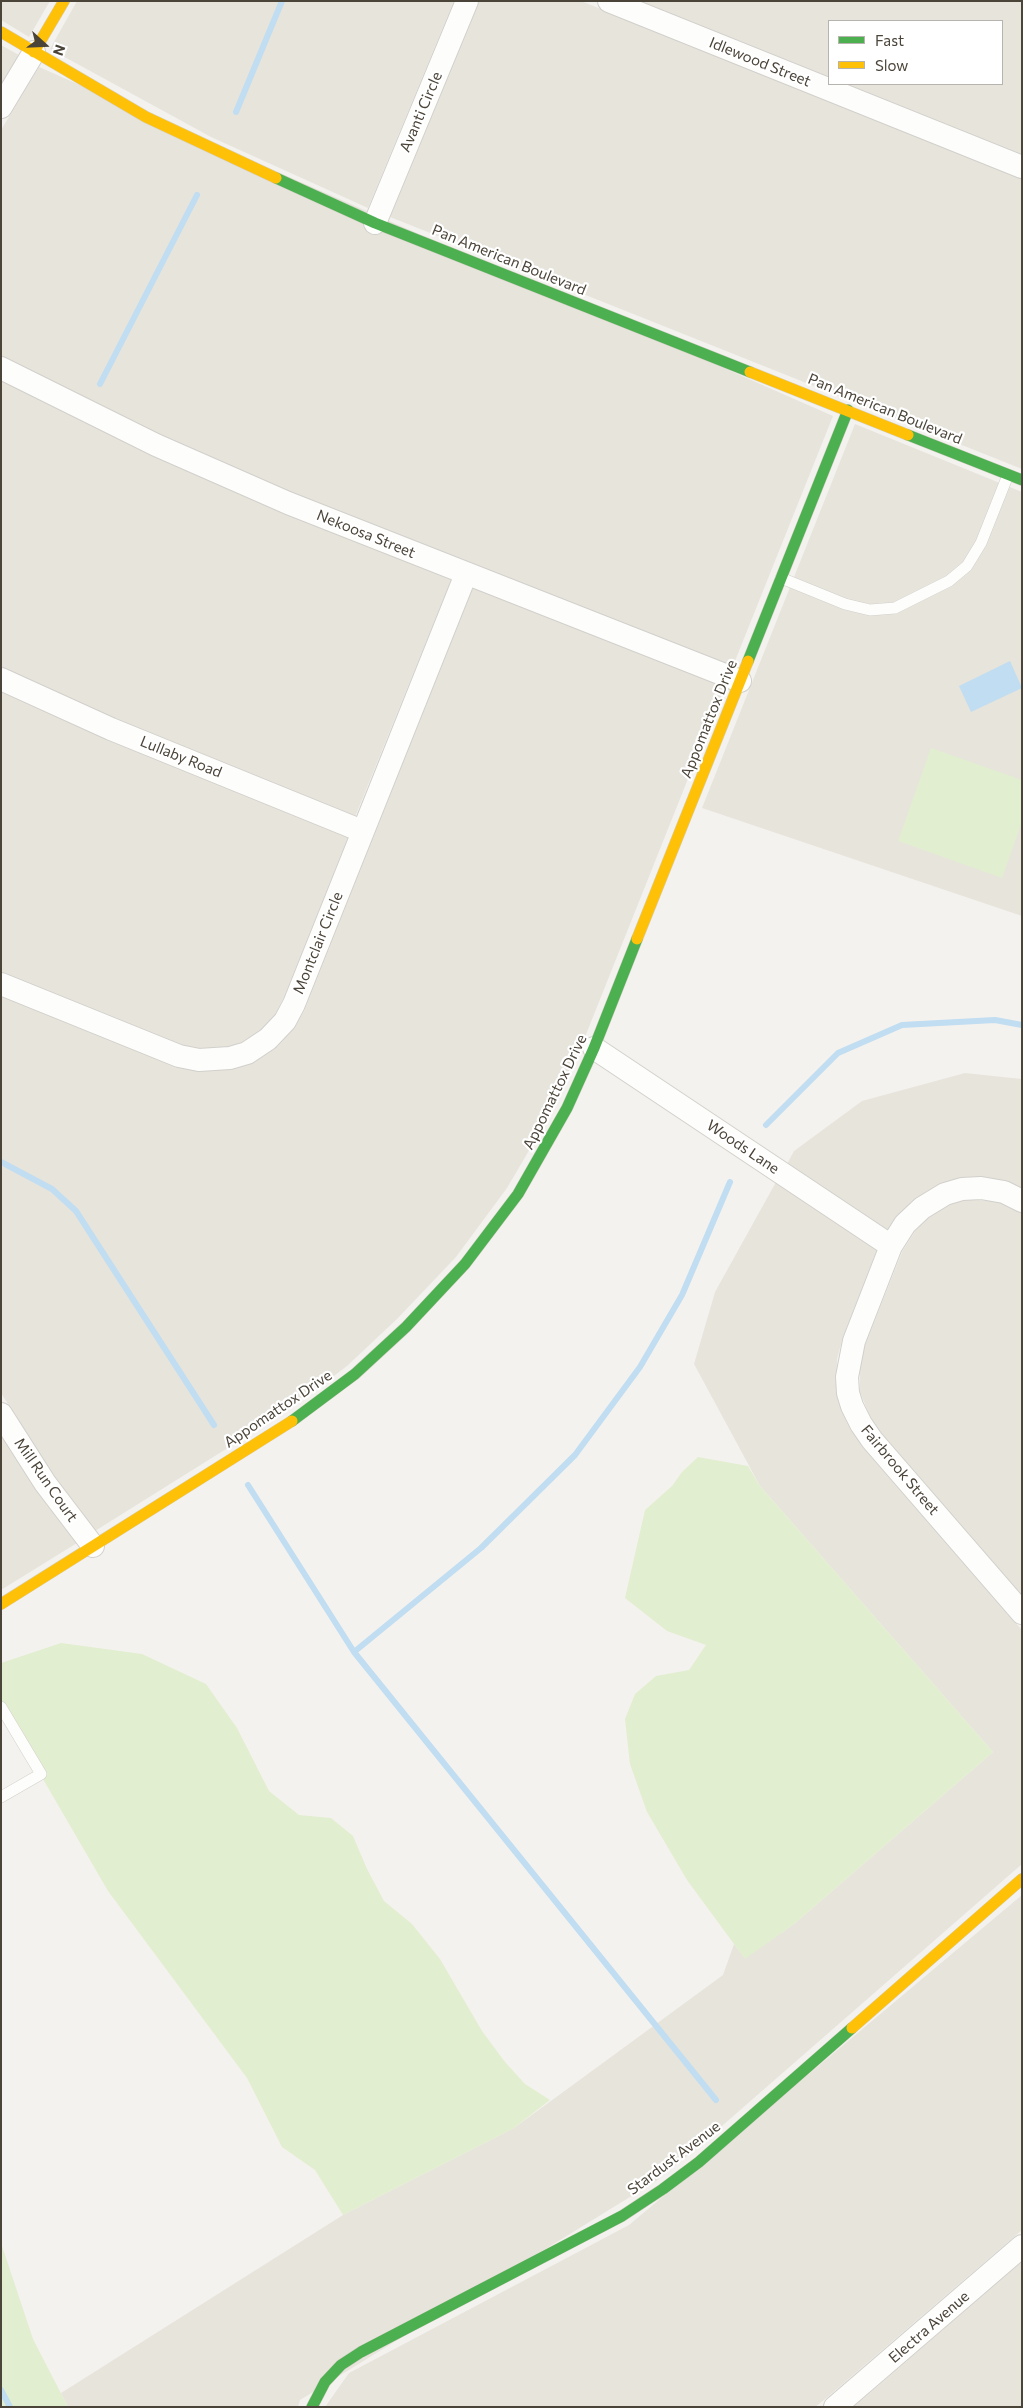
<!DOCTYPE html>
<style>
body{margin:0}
#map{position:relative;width:1023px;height:2408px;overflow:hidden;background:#f4f2ee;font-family:Commissioner,sans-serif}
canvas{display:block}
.frame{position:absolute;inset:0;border:2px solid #4b4439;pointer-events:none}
.legend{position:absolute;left:828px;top:20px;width:175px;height:65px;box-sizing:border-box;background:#fff;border:1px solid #b7b4b0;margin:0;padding:6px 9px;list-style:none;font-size:15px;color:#4b4439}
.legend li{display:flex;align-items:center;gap:10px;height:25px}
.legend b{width:25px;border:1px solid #b7b4b0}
.north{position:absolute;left:20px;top:20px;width:50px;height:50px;-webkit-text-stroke:4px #fff;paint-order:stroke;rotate:110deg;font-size:14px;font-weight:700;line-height:20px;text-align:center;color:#4b4439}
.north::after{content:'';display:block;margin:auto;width:18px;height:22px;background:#4b4439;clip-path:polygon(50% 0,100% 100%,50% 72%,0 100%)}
</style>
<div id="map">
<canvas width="1023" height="2408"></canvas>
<div class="frame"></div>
<ul class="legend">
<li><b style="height:6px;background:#4caf50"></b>Fast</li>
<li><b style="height:6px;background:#ffc107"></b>Slow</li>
</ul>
<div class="north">N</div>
</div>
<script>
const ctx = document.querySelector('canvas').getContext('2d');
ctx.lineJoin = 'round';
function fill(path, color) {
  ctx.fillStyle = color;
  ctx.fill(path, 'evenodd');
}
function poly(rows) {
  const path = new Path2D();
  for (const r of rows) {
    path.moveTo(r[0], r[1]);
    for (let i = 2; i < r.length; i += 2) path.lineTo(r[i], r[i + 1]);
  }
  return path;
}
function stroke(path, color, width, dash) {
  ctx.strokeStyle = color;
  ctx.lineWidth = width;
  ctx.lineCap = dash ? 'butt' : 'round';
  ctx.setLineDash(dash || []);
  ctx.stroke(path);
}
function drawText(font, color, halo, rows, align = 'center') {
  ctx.font = font + ' Commissioner,sans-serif';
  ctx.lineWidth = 4.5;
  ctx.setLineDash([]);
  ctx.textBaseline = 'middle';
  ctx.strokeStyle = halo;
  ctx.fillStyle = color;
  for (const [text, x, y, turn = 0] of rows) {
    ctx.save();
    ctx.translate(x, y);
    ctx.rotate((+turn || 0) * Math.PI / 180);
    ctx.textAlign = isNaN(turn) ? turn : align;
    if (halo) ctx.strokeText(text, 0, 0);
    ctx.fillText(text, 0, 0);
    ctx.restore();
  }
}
fill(poly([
 [1,1,50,1,29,37,1,20],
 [77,1,454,1,368,208,211,137,50,49],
 [479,1,581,1,1022,178,1022,469,390,217],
 [637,1,1022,1,1022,155,843,84,1002,84,1002,21,829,21,829,78],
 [1,45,19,55,1,84],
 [39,67,833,416,733,666,292,493,161,436,1,356,1,130],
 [1,380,152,455,284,513,451,580,355,817,115,719,1,667],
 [855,424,1022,492,1022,916,702,808],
 [473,588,725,686,583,1042,578,1049,579,1051,557,1103,507,1188,456,1257,397,1319,347,1366,290,1409,95,1531,55,1478,1,1393,1,995,197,1071,235,1068,254,1062,278,1046,294,1028,305,1009],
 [1,690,107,738,348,837,283,999,275,1015,260,1031,241,1043,226,1048,200,1049,182,1045,1,972],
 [965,1073,1022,1079,1022,1189,961,1178,939,1185,915,1199,896,1217,887,1231,787,1164,794,1151,862,1101],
 [776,1182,877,1250,843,1337,837,1359,836,1393,842,1410,851,1429,863,1446,1022,1630,1022,1864,691,2153,656,2181,300,2400,298,2407,68,2407,61,2393,343,2215,514,2128,723,1975,734,1944,745,1958,794,1924,993,1752,760,1486,694,1364,715,1292],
 [965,1199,1001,1202,1022,1213,1022,1597,881,1434,871,1419,860,1392,860,1363,865,1345,902,1252,915,1231,930,1216,951,1203],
 [1,1434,77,1543,1,1590],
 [1022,1895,1022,2230,824,2400,815,2407,325,2407,349,2373,629,2225],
 [1022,2261,1022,2407,853,2407,870,2393]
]), '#e7e4dc');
fill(poly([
 [931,748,1022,780,1022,822,1002,878,898,841],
 [698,1457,748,1466,760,1486,993,1752,794,1924,745,1959,687,1880,647,1812,630,1764,625,1719,635,1694,656,1676,689,1670,706,1645,667,1631,625,1598,645,1510,672,1486,682,1472],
 [61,1643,142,1654,206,1684,237,1728,269,1791,299,1815,331,1818,353,1836,367,1869,384,1901,412,1924,440,1959,482,2031,505,2062,525,2084,550,2100,514,2128,343,2215,315,2170,282,2147,247,2078,108,1891,18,1736,1,1712,1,1663],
 [1,2243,33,2339,68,2407,1,2407]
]), '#e1eecf');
fill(poly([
 [1010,661,1022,688,971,712,959,686]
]), '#c0ddf1');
stroke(poly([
 [236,112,282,1],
 [100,384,197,195],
 [766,1125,838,1053,902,1025,995,1020,1022,1025],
 [1,1162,52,1189,76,1211,214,1425],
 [248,1485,354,1652,716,2100],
 [354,1652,481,1548,575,1455,640,1367,682,1295,730,1182],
 [1,2390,10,2407]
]), '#c0ddf1', 6);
const lane = poly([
 [781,578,845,604,870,610,895,608,949,581,967,566,981,543,1008,475],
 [1,1707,41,1774,1,1797]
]);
const street = poly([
 [609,1,1022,167],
 [1,107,34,52],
 [375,223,467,1],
 [1,368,156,445,288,503,740,681],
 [1,679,111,729,362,831],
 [1,984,179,1056,199,1060,230,1058,247,1053,268,1039,285,1021,294,1004,466,574],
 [594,1048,891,1246],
 [1022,1201,1004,1192,981,1188,962,1189,945,1194,922,1208,905,1224,891,1246,854,1341,847,1377,848,1393,852,1406,861,1424,872,1440,1022,1613],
 [1,1414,45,1483,93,1546],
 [835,2407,1022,2246]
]);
const fast = poly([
 [276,178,375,223,750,372],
 [908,435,1022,480],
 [748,661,848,410],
 [292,1421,355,1374,406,1327,465,1264,518,1194,567,1108,594,1048,637,939],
 [312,2407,325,2382,341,2365,361,2352,622,2216,663,2189,699,2162,852,2028]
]);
const slow = poly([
 [1,32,146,117,276,178],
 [34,52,64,1],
 [750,372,908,435],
 [637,939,748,661],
 [1,1604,292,1421],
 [852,2028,1022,1879]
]);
stroke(lane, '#d2d0cb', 12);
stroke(street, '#d2d0cb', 24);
stroke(fast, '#d3cfc5', 12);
stroke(slow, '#d3cfc5', 12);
stroke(lane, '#fdfdfc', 11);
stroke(street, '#fdfdfc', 22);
stroke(fast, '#4caf50', 11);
stroke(slow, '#ffc107', 11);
drawText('15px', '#4b4439', '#fff', [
 ["Idlewood Street",760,62,22],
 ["Avanti Circle",421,112,-67],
 ["Pan American Boulevard",509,260,22],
 ["Pan American Boulevard",885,409,22],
 ["Nekoosa Street",366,534,22],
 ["Appomattox Drive",709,719,-68],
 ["Lullaby Road",181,757,22],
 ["Montclair Circle",318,943,-68],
 ["Appomattox Drive",555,1092,-64],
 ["Woods Lane",743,1147,34],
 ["Appomattox Drive",278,1409,-34],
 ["Fairbrook Street",900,1470,50],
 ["Mill Run Court",46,1480,55],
 ["Stardust Avenue",674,2158,-37],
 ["Electra Avenue",929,2327,-41]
]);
</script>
